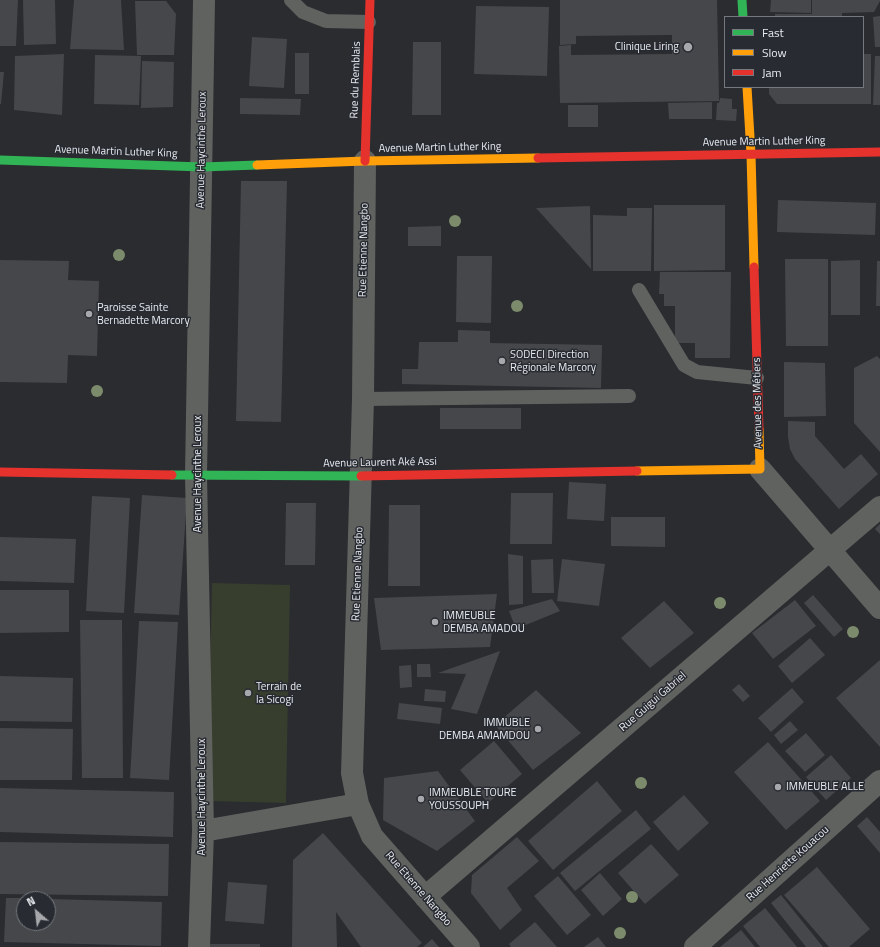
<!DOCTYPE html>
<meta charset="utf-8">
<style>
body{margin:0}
#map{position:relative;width:880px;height:947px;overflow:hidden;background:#2a2c30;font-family:"Titillium Web",sans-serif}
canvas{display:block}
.legend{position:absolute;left:724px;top:16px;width:140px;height:72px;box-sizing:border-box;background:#282b32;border:1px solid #75787e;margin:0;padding:5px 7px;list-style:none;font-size:12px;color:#e8ebef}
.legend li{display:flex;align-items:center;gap:8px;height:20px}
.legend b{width:20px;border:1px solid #75787e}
.north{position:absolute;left:16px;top:891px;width:40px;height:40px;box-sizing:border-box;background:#282b32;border:1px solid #75787e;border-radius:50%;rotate:332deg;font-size:11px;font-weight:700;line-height:16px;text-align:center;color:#e8ebef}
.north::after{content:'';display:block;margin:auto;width:14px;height:18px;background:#a6a8ac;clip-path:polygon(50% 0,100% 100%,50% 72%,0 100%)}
</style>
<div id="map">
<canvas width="880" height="947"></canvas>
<ul class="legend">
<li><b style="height:5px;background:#30b455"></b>Fast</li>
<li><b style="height:5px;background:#ff9f0a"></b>Slow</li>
<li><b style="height:5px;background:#e5322d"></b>Jam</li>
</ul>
<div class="north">N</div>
</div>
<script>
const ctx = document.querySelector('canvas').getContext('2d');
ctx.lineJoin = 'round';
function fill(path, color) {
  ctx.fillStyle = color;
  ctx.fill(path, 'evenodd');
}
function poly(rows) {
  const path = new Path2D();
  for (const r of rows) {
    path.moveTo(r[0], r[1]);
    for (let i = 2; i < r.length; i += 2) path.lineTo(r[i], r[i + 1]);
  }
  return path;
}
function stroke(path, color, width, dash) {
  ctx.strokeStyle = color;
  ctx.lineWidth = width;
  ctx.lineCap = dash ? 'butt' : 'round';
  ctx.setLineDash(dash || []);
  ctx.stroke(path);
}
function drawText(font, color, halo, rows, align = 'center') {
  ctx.font = font + ' "Titillium Web",sans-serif';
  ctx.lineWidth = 3;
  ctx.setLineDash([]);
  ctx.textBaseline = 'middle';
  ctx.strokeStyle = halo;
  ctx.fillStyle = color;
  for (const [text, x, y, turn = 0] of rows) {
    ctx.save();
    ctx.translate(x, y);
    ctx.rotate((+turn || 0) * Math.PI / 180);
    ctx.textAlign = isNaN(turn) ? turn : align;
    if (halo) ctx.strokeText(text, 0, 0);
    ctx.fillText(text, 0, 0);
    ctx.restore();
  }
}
fill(poly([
 [212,583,290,585,286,803,207,801]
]), '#373e2d');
fill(poly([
 [0,0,18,0,16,46,0,46],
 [23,0,55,0,56,44,24,45],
 [74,0,121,0,124,50,70,49],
 [560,0,717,0,719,101,560,103,559,46,571,45,571,55,672,54,672,35,576,36,576,44,560,45],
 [771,0,811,0,811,13,770,12],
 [812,0,880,0,880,1,874,12,842,13,842,17,775,17,775,14,812,14],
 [135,1,166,1,176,14,174,55,137,55],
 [476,6,549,7,547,76,474,74],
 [880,16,880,47,875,47,873,17],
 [252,37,287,39,284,88,249,86],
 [413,42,441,42,441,115,412,115],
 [295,53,309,53,309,94,295,94],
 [64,54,62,115,14,110,15,56],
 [863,54,871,54,871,104,777,104,769,94,769,87,863,87],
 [95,55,141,56,139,105,94,104],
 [875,56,880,56,880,105,873,105],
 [142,61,174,62,173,107,141,108],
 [0,72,4,72,1,104,0,104],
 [240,98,301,99,300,115,240,114],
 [720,98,732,99,732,109,737,109,736,121,716,120,717,103,719,103],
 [712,102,712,119,669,119,668,103],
 [568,105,598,105,598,127,568,127],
 [241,181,287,181,281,422,236,421],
 [778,200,876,203,875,235,777,232],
 [654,205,725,205,725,270,654,271],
 [590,206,591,269,536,208],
 [627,208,652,208,651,271,593,271,593,215,627,216],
 [441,226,441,246,408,246,408,227],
 [457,256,492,256,491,323,456,322],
 [785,259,828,259,828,346,786,346],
 [0,260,69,261,68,280,99,281,97,356,68,355,67,383,0,382],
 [860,260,860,315,831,315,831,261],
 [877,261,880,261,880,306,876,306],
 [660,272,731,272,730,358,695,358,695,343,675,343,675,306,664,306,664,294,659,294],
 [458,330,490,331,490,343,602,345,601,388,402,384,402,369,418,369,419,342,458,342],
 [877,356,880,359,880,452,854,423,854,368],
 [784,362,825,363,826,416,784,417],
 [440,408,521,408,521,429,440,429],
 [788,421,815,422,815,436,844,469,861,454,878,474,839,509,795,459,790,449,788,437],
 [569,482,606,484,604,521,567,519],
 [511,493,553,493,552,544,510,544],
 [142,495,187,498,179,615,134,613],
 [92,496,130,498,124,613,86,611],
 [286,503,316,503,315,565,285,565],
 [389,505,420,505,420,586,388,586],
 [611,517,665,517,665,547,611,546],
 [880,524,880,534,875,529],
 [0,537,76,539,74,583,0,581],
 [508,554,523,556,523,604,509,605],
 [553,559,554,593,532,593,531,560],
 [562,559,605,564,599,606,557,601],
 [0,590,69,590,69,632,0,633],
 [497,594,490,647,381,650,374,598],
 [813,595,843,629,834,637,804,603],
 [552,599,560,611,516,629,509,611],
 [795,600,816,626,773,659,752,633],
 [664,601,694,633,650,668,621,638],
 [80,620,122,620,123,778,82,778],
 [139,621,178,622,169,780,130,778],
 [810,638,825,655,792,683,778,666],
 [500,651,477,714,451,709,466,674,438,673],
 [880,660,880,747,836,698],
 [417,664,430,664,431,677,417,677],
 [411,665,412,687,400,688,399,666],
 [0,676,73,678,72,722,0,721],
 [739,684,750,696,743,702,732,690],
 [792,688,804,702,771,732,758,718],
 [425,689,446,691,445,702,424,701],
 [536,690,581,733,533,770,495,725],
 [399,703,442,708,440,724,397,719],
 [790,721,798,730,781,744,774,735],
 [0,728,73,729,72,780,0,780],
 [806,733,825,755,805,772,785,751],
 [494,741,522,774,488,803,460,770],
 [768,742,820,801,786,830,734,772],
 [831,755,851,778,826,800,806,777],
 [438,771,475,821,437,851,383,820,384,778],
 [597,781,622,811,553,870,528,841],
 [0,788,174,792,173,837,0,832],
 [684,795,709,823,678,851,653,822],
 [636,810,651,829,575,891,560,873],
 [867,817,880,832,880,853,857,826],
 [323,833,422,943,417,947,361,947,336,912,337,947,292,947,293,860],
 [517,837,539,861,507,888,522,910,500,930,471,893,472,875],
 [0,842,169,844,168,896,0,894],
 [651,844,679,875,645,904,618,873],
 [817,867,870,929,849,947,829,947,784,895],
 [600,873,622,899,603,916,581,890],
 [558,876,591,915,567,935,534,896],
 [228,882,267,885,264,924,225,921],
 [781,895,823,947,806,947,771,903],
 [6,898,24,898,24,923,48,923,48,899,162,902,161,946,4,942],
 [765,908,797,947,760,947,743,926],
 [535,922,557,947,511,947,509,944],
 [741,930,755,947,720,947],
 [598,937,606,947,584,947],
 [432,939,439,947,423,947],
 [209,944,260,944,260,947,210,947]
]), '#46474a');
stroke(poly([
 [291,0,303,12,326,21,369,22],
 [639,290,684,365,697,372,757,378],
 [363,399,629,396]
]), '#60625f', 14);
stroke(poly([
 [365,161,363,399,352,773,358,804,372,836,469,947],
 [760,469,880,608],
 [203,831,358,804],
 [425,897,880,507],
 [199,947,203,831,196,475,204,0],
 [695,947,880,781]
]), '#60625f', 22);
stroke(poly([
 [742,0,743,17],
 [0,160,202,167,257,165],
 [172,475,361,476]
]), '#30b455', 9);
stroke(poly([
 [747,87,751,154,754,267],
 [257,165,365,161,538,158],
 [637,471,760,469,759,429]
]), '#ff9f0a', 9);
stroke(poly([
 [538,158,880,152],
 [365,161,370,0],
 [754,267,759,429],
 [0,472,172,475],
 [361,476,637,471]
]), '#e5322d', 9);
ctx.fillStyle = '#7c8b6b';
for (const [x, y] of [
 [455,221],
 [119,255],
 [517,306],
 [97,391],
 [720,603],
 [853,632],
 [641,783],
 [632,897],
 [620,933]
]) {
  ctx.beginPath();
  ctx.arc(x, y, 6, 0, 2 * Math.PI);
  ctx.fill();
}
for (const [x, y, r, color] of [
 [688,47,5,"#a6a8ac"],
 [89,314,4,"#a6a8ac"],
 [502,361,4,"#a6a8ac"],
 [435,622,4,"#a6a8ac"],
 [248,693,4,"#a6a8ac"],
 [538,729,4,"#a6a8ac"],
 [778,787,4,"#a6a8ac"],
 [421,799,4,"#a6a8ac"]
]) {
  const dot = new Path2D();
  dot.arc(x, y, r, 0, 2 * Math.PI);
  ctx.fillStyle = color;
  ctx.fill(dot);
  stroke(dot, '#282b32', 1.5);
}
drawText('11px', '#e8ebef', '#282b32', [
 ["Clinique Liring",679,47,"right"],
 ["Paroisse Sainte",97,308],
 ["Bernadette Marcory",97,321],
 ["SODECI Direction",510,355],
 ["Régionale Marcory",510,368],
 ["IMMEUBLE",443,616],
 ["DEMBA AMADOU",443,629],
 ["Terrain de",256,687],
 ["la Sicogi",256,700],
 ["IMMUBLE",530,723,"right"],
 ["DEMBA AMAMDOU",530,736,"right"],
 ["IMMEUBLE ALLE",786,787],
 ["IMMEUBLE TOURE",429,793],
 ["YOUSSOUPH",429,806]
], 'left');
drawText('11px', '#e8ebef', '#282b32', [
 ["Rue du Remblais",356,80,-88],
 ["Avenue Martin Luther King",764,142,-1],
 ["Avenue Martin Luther King",440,148,-1],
 ["Avenue Haycinthe Leroux",202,150,-89],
 ["Avenue Martin Luther King",116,152,2],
 ["Rue Etienne Nangbo",364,250,-89],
 ["Avenue des Métiers",758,403,-91],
 ["Avenue Laurent Aké Assi",380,463,-1],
 ["Avenue Haycinthe Leroux",198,474,-90],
 ["Rue Etienne Nangbo",358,574,-88],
 ["Rue Guigui Gabriel",653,702,-41],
 ["Avenue Haycinthe Leroux",202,797,-90],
 ["Rue Henriette Kouacou",788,864,-42],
 ["Rue Etienne Nangbo",418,889,49]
]);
</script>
